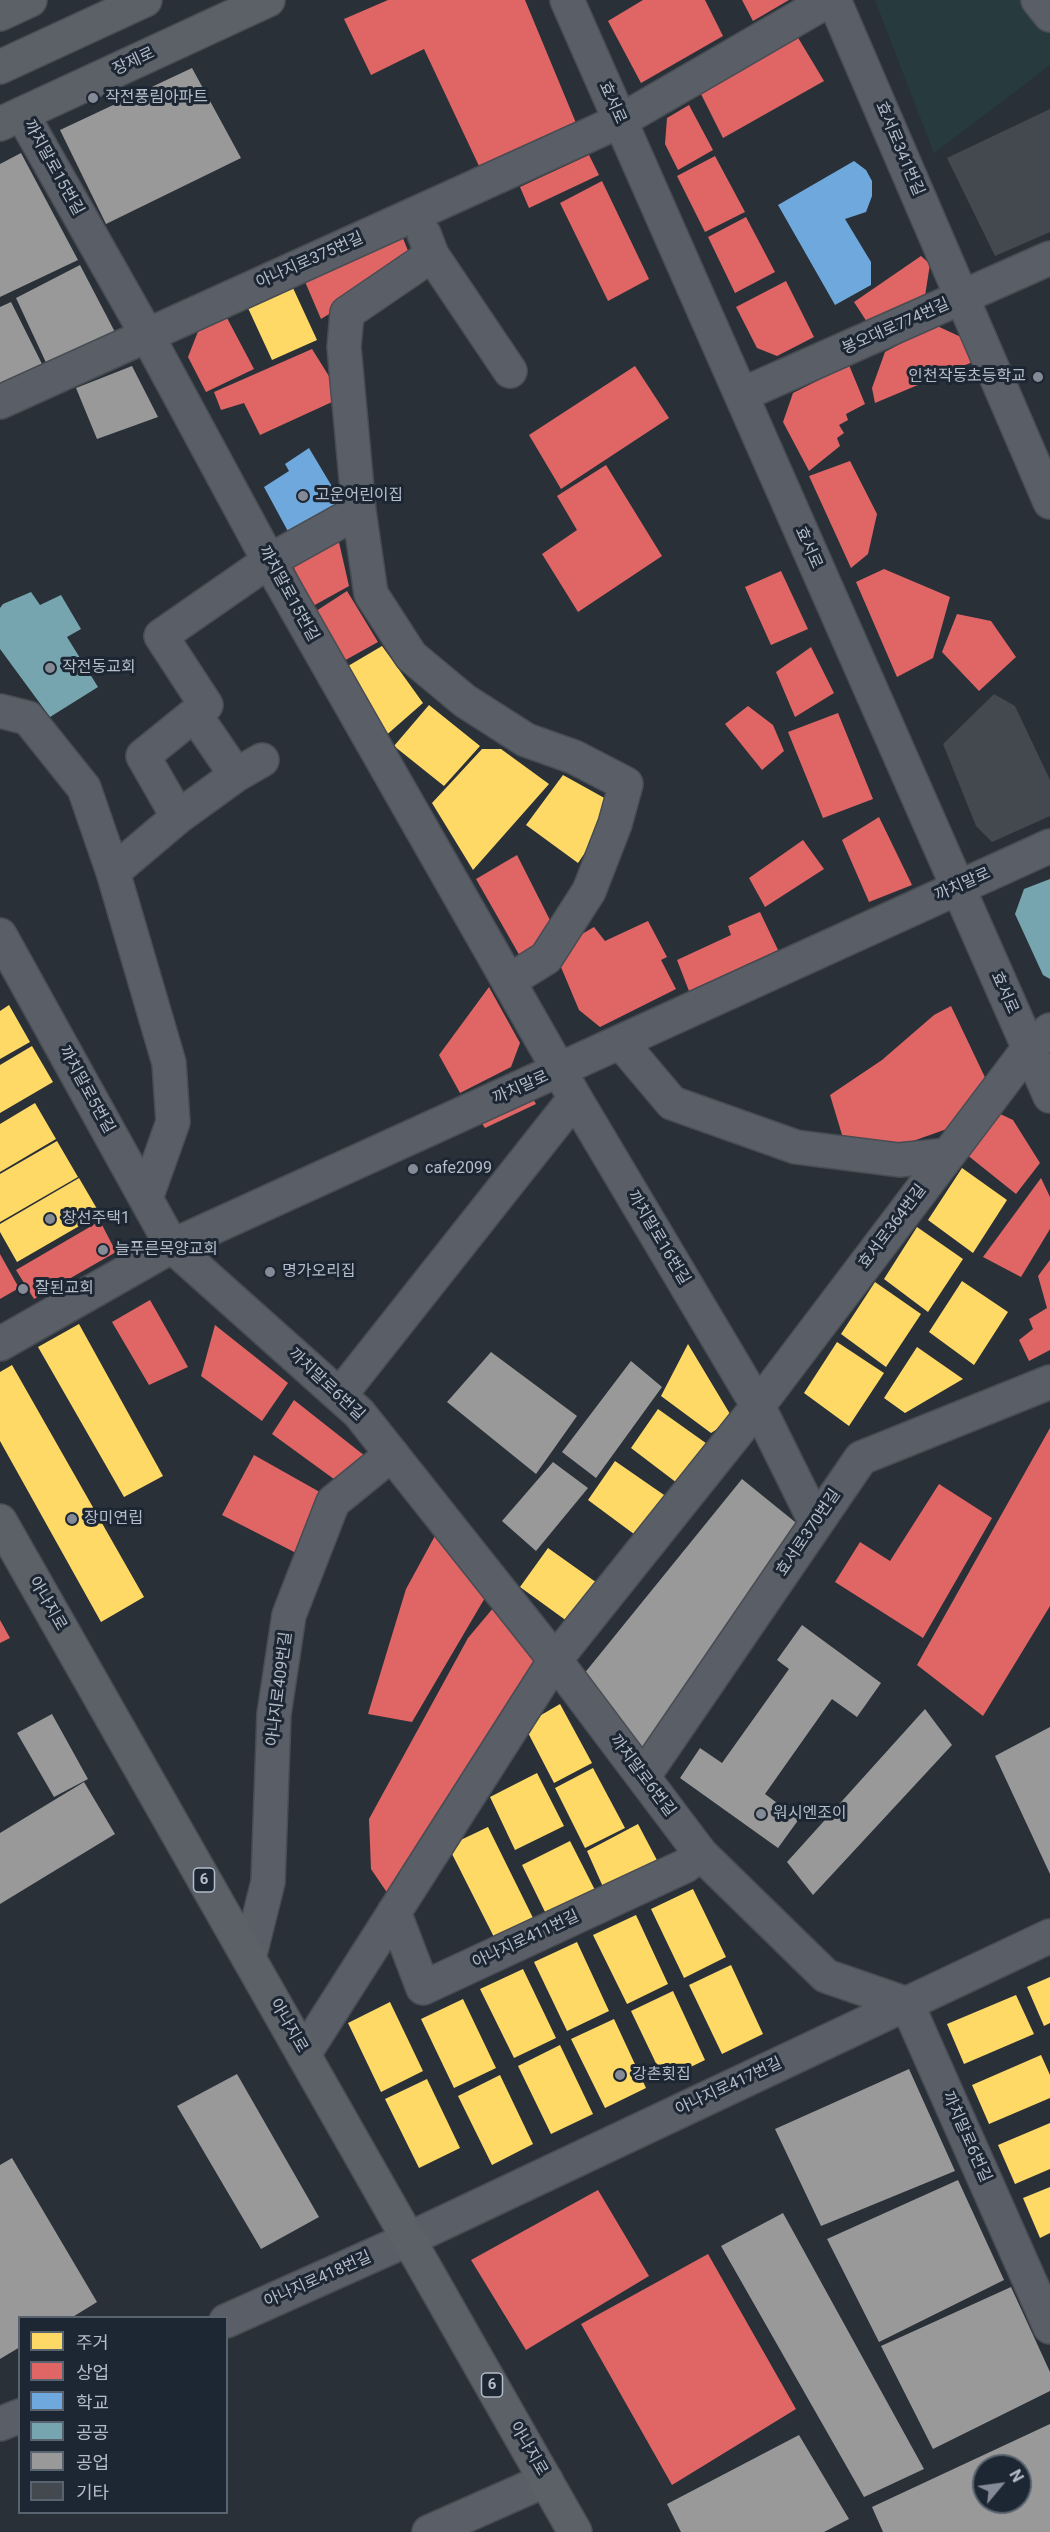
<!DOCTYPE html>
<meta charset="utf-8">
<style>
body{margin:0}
#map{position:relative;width:1050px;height:2532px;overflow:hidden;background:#2a3038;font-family:Roboto,"Noto Sans KR",sans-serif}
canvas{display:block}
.legend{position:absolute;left:18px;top:2316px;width:210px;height:198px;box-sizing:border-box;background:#1d2633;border:2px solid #59626f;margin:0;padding:8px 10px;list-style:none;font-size:18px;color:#b4bcc9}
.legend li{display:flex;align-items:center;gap:12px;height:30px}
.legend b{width:30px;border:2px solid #59626f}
.north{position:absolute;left:972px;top:2454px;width:60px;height:60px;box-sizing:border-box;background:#1d2633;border:2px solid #59626f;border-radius:50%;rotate:61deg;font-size:16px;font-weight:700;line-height:24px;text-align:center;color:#b4bcc9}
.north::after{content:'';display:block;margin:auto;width:21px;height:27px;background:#848b96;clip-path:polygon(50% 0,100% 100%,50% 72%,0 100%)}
</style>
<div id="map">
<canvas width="1050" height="2532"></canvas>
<ul class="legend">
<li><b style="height:16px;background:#ffd966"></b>주거</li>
<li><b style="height:16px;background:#e06666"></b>상업</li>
<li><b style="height:16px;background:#6fa8dc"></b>학교</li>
<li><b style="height:16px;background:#76a5af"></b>공공</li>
<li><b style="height:16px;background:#999"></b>공업</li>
<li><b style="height:16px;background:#444950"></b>기타</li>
</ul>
<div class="north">N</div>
</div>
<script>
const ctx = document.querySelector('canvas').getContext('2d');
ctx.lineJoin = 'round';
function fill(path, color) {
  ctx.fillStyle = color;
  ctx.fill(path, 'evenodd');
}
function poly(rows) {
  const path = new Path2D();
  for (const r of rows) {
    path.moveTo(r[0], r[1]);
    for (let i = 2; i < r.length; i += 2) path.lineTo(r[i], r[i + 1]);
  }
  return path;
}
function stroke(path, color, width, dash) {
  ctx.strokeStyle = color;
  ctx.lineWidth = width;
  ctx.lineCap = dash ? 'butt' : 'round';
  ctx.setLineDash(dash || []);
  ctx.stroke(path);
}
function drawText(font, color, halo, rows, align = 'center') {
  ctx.font = font + ' Roboto,"Noto Sans KR",sans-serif';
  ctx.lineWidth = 6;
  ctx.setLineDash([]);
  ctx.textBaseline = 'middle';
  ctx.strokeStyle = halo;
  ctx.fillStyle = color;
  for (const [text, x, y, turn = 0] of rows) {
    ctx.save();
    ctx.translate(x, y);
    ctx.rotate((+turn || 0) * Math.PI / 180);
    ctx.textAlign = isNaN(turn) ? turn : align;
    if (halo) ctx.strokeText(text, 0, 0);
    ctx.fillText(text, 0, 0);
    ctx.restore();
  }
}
fill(poly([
 [875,0,1030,0,1050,23,1050,65,934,153]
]), '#273a3e');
fill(poly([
 [293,288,317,340,272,360,248,308],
 [382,646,423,703,383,738,343,669],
 [429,705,480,746,444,786,394,746],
 [482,749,501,749,549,784,473,870,432,803],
 [563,775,617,805,578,863,526,825],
 [9,1005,30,1042,0,1059,0,1011],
 [32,1046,53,1082,0,1113,0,1065],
 [35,1103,56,1139,0,1172,0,1124],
 [57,1141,78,1177,0,1222,0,1174],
 [962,1168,1007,1200,973,1253,928,1220],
 [79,1178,100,1214,17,1262,0,1232,0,1224],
 [917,1227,963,1259,928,1312,884,1279],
 [962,1281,1008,1312,974,1365,929,1332],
 [875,1282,921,1314,886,1367,841,1334],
 [79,1324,163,1476,124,1497,38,1347],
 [837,1342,884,1373,849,1426,804,1393],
 [688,1344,733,1419,711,1433,661,1396],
 [917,1347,963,1379,905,1413,884,1398],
 [12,1365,144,1597,101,1622,0,1441,0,1372],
 [658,1409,710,1446,681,1486,631,1448],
 [615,1461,667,1497,638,1537,588,1500],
 [548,1548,600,1585,571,1624,520,1587],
 [560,1704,592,1763,554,1783,524,1725],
 [593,1768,625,1828,585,1848,555,1788],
 [537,1773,564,1826,515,1850,490,1797],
 [638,1824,659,1864,604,1889,587,1851],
 [488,1827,536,1924,497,1943,448,1846],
 [570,1841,597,1894,548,1918,522,1865],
 [693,1889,726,1957,684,1978,651,1909],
 [636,1915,668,1984,627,2004,593,1935],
 [577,1942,609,2011,567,2031,534,1962],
 [731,1965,763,2034,722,2054,689,1985],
 [523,1969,556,2038,514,2058,480,1989],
 [1050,1977,1050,2023,1044,2026,1027,1987],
 [673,1991,705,2060,664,2080,631,2011],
 [1016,1995,1034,2034,964,2064,947,2024],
 [463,1999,496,2068,454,2088,421,2019],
 [390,2002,423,2071,381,2092,348,2023],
 [614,2019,646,2088,605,2108,571,2039],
 [560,2045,593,2114,551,2134,518,2066],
 [1041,2055,1050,2075,1050,2098,989,2124,972,2085],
 [500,2075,533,2144,492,2165,458,2096],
 [427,2079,460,2148,419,2168,385,2099],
 [1050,2123,1050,2169,1015,2184,998,2145],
 [1050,2187,1050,2233,1040,2238,1023,2198]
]), '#ffd966');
fill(poly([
 [388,0,525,0,576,123,479,166,424,49,371,75,344,19],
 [643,0,705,0,723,36,641,83,608,21],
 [742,0,789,0,753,21],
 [797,36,824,81,723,138,701,94],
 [689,105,713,150,678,170,665,144,667,118],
 [589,155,599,175,529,208,520,187],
 [715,156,745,212,705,232,677,176],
 [602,181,649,279,608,301,560,203],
 [746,217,775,272,735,293,708,237],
 [400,231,413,263,321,319,303,277],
 [921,256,930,264,925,296,867,322,854,302],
 [786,281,814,337,777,356,757,348,736,307],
 [227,318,254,369,206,392,188,357,199,329],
 [935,325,961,337,975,361,875,403,872,388,885,352],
 [312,349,332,381,332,402,260,435,244,403,221,410,214,392],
 [849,365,865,404,846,414,848,420,839,425,844,433,837,438,840,446,809,471,783,422,793,393],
 [635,366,669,418,561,489,529,435],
 [850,461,877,514,868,554,851,568,809,476],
 [606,465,662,556,578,612,542,554,577,530,557,496],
 [338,538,349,586,313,606,292,564],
 [884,569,950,597,933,658,897,677,856,582],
 [781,571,808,629,771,645,745,587],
 [347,591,378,642,342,662,313,613],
 [957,614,991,621,1016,657,979,691,942,652],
 [811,647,834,693,795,717,776,672],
 [748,706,773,725,784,751,762,770,725,724],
 [838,713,873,799,823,818,788,732],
 [879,817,912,885,869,902,842,840],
 [803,840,824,869,765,907,749,878],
 [517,855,556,932,521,958,476,879],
 [760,912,778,950,689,991,677,960,731,935,728,926],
 [648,921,667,957,661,960,676,989,600,1027,579,1010,558,960,568,942,594,927,605,941],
 [489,987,520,1043,511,1067,460,1093,439,1055],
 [951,1006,991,1090,976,1112,944,1130,896,1147,846,1148,830,1095,882,1060,934,1015],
 [528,1090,536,1104,485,1128,477,1116],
 [996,1112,1013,1120,1040,1163,1016,1194,961,1150],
 [1041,1178,1050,1197,1050,1229,1021,1277,983,1257],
 [100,1221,116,1252,34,1299,16,1270],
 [0,1254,19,1288,0,1299],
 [1050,1260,1050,1350,1029,1361,1019,1340,1033,1329,1029,1319,1047,1308,1038,1276],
 [150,1300,188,1367,149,1385,112,1322],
 [215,1325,288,1383,262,1421,201,1376],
 [294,1400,365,1456,338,1482,272,1434],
 [1050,1428,1050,1606,983,1716,917,1665],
 [254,1455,325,1495,298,1554,222,1515],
 [939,1484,992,1518,923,1638,835,1582,860,1542,890,1561],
 [436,1534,486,1596,412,1722,368,1714,406,1589],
 [494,1607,539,1665,388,1894,371,1869,369,1819,468,1638],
 [0,1620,10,1638,0,1643],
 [598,2190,649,2276,526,2350,471,2260],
 [708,2254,796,2409,672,2485,581,2324]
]), '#e06666');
fill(poly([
 [854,161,866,170,872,181,872,196,866,212,845,219,871,262,871,285,835,305,778,205],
 [309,448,343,505,291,537,264,487,289,471,285,464]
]), '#6fa8dc');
fill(poly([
 [31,592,40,605,61,595,81,629,67,637,98,687,50,717,0,649,0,608,3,604],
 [1050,879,1050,979,1043,975,1015,914,1024,889]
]), '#76a5af');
fill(poly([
 [192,68,241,158,106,224,60,130],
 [21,153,78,260,0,297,0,164],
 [80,265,116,334,49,369,16,298],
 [11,302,45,370,0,392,0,307],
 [132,366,158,417,97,439,76,388],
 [491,1352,577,1416,536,1474,447,1402],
 [631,1361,662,1387,596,1478,562,1452],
 [553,1462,588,1488,536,1551,502,1521],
 [742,1479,800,1526,641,1750,583,1675],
 [802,1625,881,1683,857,1717,832,1699,765,1794,799,1819,778,1848,680,1778,700,1748,722,1763,789,1669,777,1660],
 [925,1709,952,1745,813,1895,787,1862],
 [52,1714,88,1779,54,1797,17,1733],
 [1050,1727,1050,1874,995,1756],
 [84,1782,115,1834,0,1904,0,1833],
 [909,2069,955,2171,821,2226,775,2129],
 [237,2074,319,2217,261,2249,177,2106],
 [12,2158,97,2302,71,2318,20,2318,20,2347,0,2359,0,2165],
 [958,2180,1004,2280,879,2342,827,2239],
 [783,2213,924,2469,864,2497,721,2246],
 [1011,2287,1050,2372,1050,2391,933,2449,881,2346],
 [1050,2424,1050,2532,883,2532,872,2507],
 [984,2466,1020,2466,1020,2502,984,2502],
 [799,2435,849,2519,824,2532,681,2532,667,2504]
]), '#999');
fill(poly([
 [1050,109,1050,232,995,256,947,158],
 [994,694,1015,706,1050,780,1050,816,992,842,976,826,943,744]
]), '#444950');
const minor = poly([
 [567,0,1050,1096],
 [834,0,1050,502],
 [1038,0,1050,15],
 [22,114,147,335,269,561,575,1098,758,1406,816,1523],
 [424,234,432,255,510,371],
 [432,255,347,313,344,347,359,511,371,594,411,656,465,701,526,740,574,757,626,784,615,824,589,891,546,958,509,981],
 [741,395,1050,258],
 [0,402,620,121,829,0],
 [0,711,28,718,84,788,113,872,169,1063,173,1122,146,1198],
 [195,715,236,775],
 [178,817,143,756,206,705,161,636,269,561,359,511],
 [113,872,178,817,236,775,262,760],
 [0,935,172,1246,359,1413,555,1660,701,1854,826,1976,907,2004,1050,2327],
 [618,1043,629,1052,672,1103,796,1147,899,1160,948,1155],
 [0,1344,172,1246,1050,846],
 [340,1395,575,1098],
 [643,1777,861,1458,1050,1382],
 [394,1912,423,1988,685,1866,701,1854],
 [249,1958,268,1882,274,1714,289,1615,333,1502,392,1454],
 [304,2054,555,1660,758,1406,1029,1048,1050,1030],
 [226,2321,409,2239,1050,1936],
 [0,2424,20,2416],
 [429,2532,546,2480]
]);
const major = poly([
 [0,14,30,0],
 [0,67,145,0],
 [0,124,268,0],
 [0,1521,575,2532]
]);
stroke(minor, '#484c53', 36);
stroke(major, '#484c55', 36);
stroke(minor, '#5a5e66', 33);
stroke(major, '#5c6168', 33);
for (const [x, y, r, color] of [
 [93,98,6,"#848b96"],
 [1038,377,6,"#848b96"],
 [303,496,6,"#848b96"],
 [50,668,6,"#848b96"],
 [413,1169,6,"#848b96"],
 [50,1219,6,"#848b96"],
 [103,1250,6,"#848b96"],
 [270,1272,6,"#848b96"],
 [23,1289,6,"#848b96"],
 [72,1519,6,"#848b96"],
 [761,1814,6,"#848b96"],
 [620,2075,6,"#848b96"]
]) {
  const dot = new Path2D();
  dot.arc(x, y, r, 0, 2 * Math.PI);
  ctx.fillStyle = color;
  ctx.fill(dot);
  stroke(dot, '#1d2633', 2);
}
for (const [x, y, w] of [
 [204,1880,21],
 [492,2385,21]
]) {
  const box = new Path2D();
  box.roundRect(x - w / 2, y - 12, w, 24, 4.5);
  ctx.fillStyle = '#1d2633';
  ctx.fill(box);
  stroke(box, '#b4bcc9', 1.5);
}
drawText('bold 15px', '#b4bcc9', null, [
 ["6",204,1880],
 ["6",492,2385]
]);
drawText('16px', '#b4bcc9', '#1d2633', [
 ["장제로",134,62,-25],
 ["효서로",612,103,66],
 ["효서로341번길",899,149,67],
 ["까치말로15번길",53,168,61],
 ["아나지로375번길",310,261,-24],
 ["봉오대로774번길",896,327,-24],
 ["효서로",808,548,66],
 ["까치말로15번길",288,594,61],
 ["까치말로",963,885,-24],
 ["효서로",1004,993,66],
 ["까치말로",521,1088,-24],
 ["까치말로5번길",86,1090,61],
 ["효서로364번길",893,1227,-53],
 ["까치말로16번길",658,1238,59],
 ["까치말로6번길",326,1385,43],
 ["효서로370번길",809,1533,-56],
 ["아나지로",47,1604,60],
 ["아나지로409번길",280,1689,-83],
 ["까치말로6번길",642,1776,53],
 ["아나지로411번길",526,1940,-25],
 ["아나지로",288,2026,60],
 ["아나지로417번길",729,2087,-25],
 ["까치말로6번길",966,2137,66],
 ["아나지로418번길",318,2280,-24],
 ["아나지로",528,2449,60]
]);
drawText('16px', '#b4bcc9', '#1d2633', [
 ["작전풍림아파트",105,98],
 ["인천작동초등학교",1026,377,"right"],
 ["고운어린이집",315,496],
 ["작전동교회",62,668],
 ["cafe2099",425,1169],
 ["창선주택1",62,1219],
 ["늘푸른목양교회",115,1250],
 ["명가오리집",282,1272],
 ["잘된교회",35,1289],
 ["장미연립",84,1519],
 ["워시엔조이",773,1814],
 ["강촌횟집",632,2075]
], 'left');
</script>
